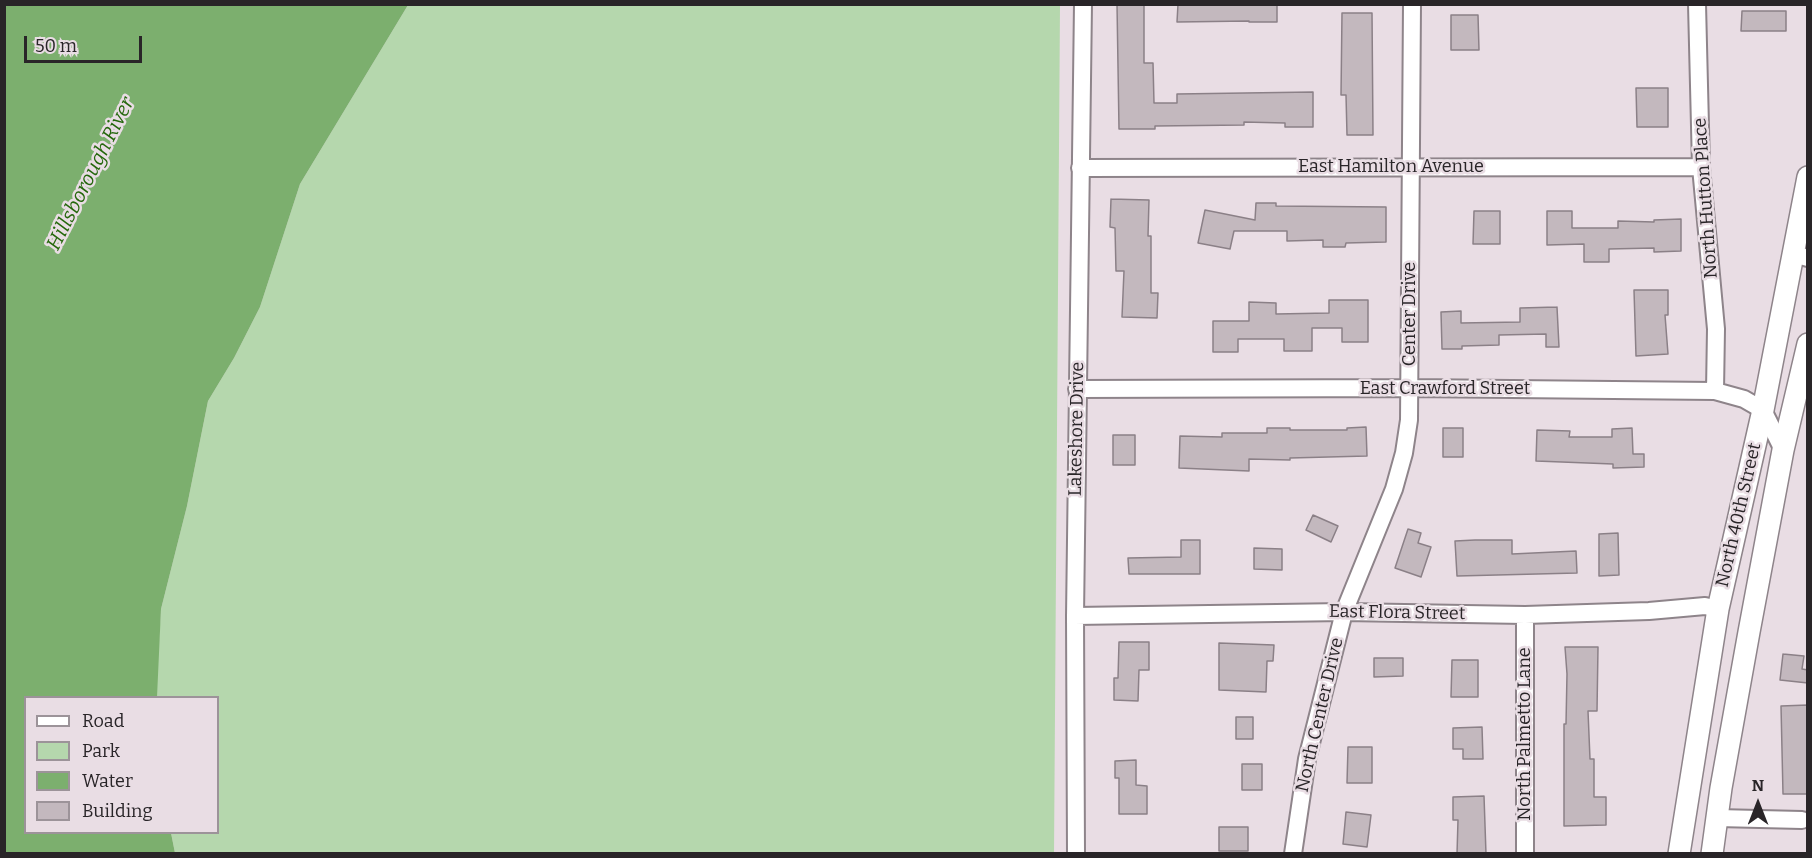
<!DOCTYPE html>
<style>
body{margin:0}
#map{position:relative;width:1812px;height:858px;overflow:hidden;background:#e9dde4;font-family:Bitter,serif}
canvas{display:block}
.frame{position:absolute;inset:0;border:6px solid #292528;pointer-events:none}
.legend{position:absolute;left:24px;top:696px;width:195px;height:138px;box-sizing:border-box;background:#e9dde4;border:2px solid #9c9399;margin:0;padding:8px 10px;list-style:none;font-size:18px;color:#292528}
.legend li{display:flex;align-items:center;gap:12px;height:30px}
.legend b{width:30px;border:2px solid #9c9399}
.north{position:absolute;left:1728px;top:774px;width:60px;height:60px;-webkit-text-stroke:4px #e9dde4;paint-order:stroke;rotate:0deg;font-size:16px;font-weight:700;line-height:24px;text-align:center;color:#292528}
.north::after{content:'';display:block;margin:auto;width:21px;height:27px;background:#292528;clip-path:polygon(50% 0,100% 100%,50% 72%,0 100%)}
.scale{position:absolute;left:24px;top:36px;width:118px;height:27px;box-sizing:border-box;border:3px solid #292528;border-top:0;padding-left:8px;font-size:18px;line-height:21px;white-space:nowrap;color:#292528;-webkit-text-stroke:4px #e9dde4;paint-order:stroke}
</style>
<div id="map">
<canvas width="1812" height="858"></canvas>
<div class="frame"></div>
<ul class="legend">
<li><b style="height:8px;background:#fff"></b>Road</li>
<li><b style="height:16px;background:#b5d7ad"></b>Park</li>
<li><b style="height:16px;background:#7caf6e"></b>Water</li>
<li><b style="height:16px;background:#c3b8be"></b>Building</li>
</ul>
<div class="north">N</div>
<div class="scale">50 m</div>
</div>
<script>
const ctx = document.querySelector('canvas').getContext('2d');
ctx.lineJoin = 'round';
function fill(path, color) {
  ctx.fillStyle = color;
  ctx.fill(path, 'evenodd');
}
function poly(rows) {
  const path = new Path2D();
  for (const r of rows) {
    path.moveTo(r[0], r[1]);
    for (let i = 2; i < r.length; i += 2) path.lineTo(r[i], r[i + 1]);
  }
  return path;
}
function stroke(path, color, width, dash) {
  ctx.strokeStyle = color;
  ctx.lineWidth = width;
  ctx.lineCap = dash ? 'butt' : 'round';
  ctx.setLineDash(dash || []);
  ctx.stroke(path);
}
function drawText(font, color, halo, rows, align = 'center') {
  ctx.font = font + ' Bitter,serif';
  ctx.lineWidth = 5;
  ctx.setLineDash([]);
  ctx.textBaseline = 'middle';
  ctx.strokeStyle = halo;
  ctx.fillStyle = color;
  for (const [text, x, y, turn = 0] of rows) {
    ctx.save();
    ctx.translate(x, y);
    ctx.rotate((+turn || 0) * Math.PI / 180);
    ctx.textAlign = isNaN(turn) ? turn : align;
    if (halo) ctx.strokeText(text, 0, 0);
    ctx.fillText(text, 0, 0);
    ctx.restore();
  }
}
fill(poly([
 [408,5,1060,5,1054,853,175,853,171,833,218,832,218,698,157,698,156,687,161,609,187,506,208,401,234,358,260,307,300,184]
]), '#b5d7ad');
fill(poly([
 [5,4,408,5,300,184,260,307,234,358,208,401,187,506,161,609,157,697,26,698,26,832,171,833,175,853,5,853]
]), '#7caf6e');
const building = poly([
 [1117,4,1144,4,1144,63,1153,63,1154,103,1177,103,1177,94,1313,92,1313,127,1285,127,1285,123,1244,122,1244,125,1155,126,1155,129,1119,129,1117,4],
 [1178,4,1277,4,1277,22,1249,22,1249,21,1177,22,1178,4],
 [1742,11,1786,11,1786,31,1741,31,1742,11],
 [1342,13,1372,13,1373,135,1347,135,1346,95,1341,95,1342,13],
 [1451,15,1478,15,1479,50,1451,50,1451,15],
 [1636,88,1668,88,1668,127,1637,127,1636,88],
 [1111,199,1149,200,1148,236,1151,236,1151,293,1158,293,1157,318,1122,317,1124,271,1116,271,1115,228,1110,227,1111,199],
 [1256,203,1276,203,1276,206,1386,207,1386,242,1346,243,1345,247,1323,247,1323,240,1287,241,1287,231,1234,231,1230,249,1198,243,1205,210,1255,220,1256,203],
 [1474,211,1500,211,1500,244,1473,244,1474,211],
 [1547,211,1572,211,1572,228,1618,228,1618,221,1654,222,1654,220,1681,219,1681,251,1654,252,1654,248,1609,249,1609,262,1584,262,1584,244,1547,245,1547,211],
 [1634,290,1668,290,1668,315,1665,315,1668,354,1636,356,1634,290],
 [1329,300,1368,300,1368,342,1342,342,1342,328,1312,328,1312,351,1284,351,1284,339,1238,339,1238,352,1213,352,1213,321,1249,321,1249,302,1276,303,1276,314,1329,313,1329,300],
 [1557,307,1559,347,1546,347,1546,334,1499,335,1499,345,1462,346,1462,349,1442,349,1441,312,1461,311,1461,323,1520,322,1520,308,1557,307],
 [1366,427,1367,456,1290,458,1290,460,1249,459,1249,471,1179,468,1180,436,1222,437,1222,433,1267,433,1267,428,1290,428,1290,430,1347,430,1347,428,1366,427],
 [1443,428,1463,428,1463,457,1443,457,1443,428],
 [1632,428,1633,454,1644,454,1644,467,1613,468,1613,464,1536,461,1537,430,1570,431,1569,437,1612,437,1612,429,1632,428],
 [1113,435,1135,435,1135,465,1113,465,1113,435],
 [1313,515,1338,526,1331,542,1306,530,1313,515],
 [1408,529,1421,533,1418,543,1431,547,1421,577,1395,568,1408,529],
 [1618,533,1619,575,1599,576,1599,534,1618,533],
 [1181,540,1200,540,1200,574,1129,574,1128,558,1181,557,1181,540],
 [1475,540,1512,540,1512,554,1576,551,1577,573,1457,576,1455,541,1475,540],
 [1254,548,1282,549,1282,570,1254,569,1254,548],
 [1119,642,1149,642,1149,670,1139,670,1138,701,1114,700,1114,678,1118,678,1119,642],
 [1219,643,1274,645,1273,661,1267,661,1266,692,1219,690,1219,643],
 [1565,647,1598,647,1597,711,1588,711,1590,759,1594,759,1594,797,1606,797,1606,825,1564,826,1564,724,1566,724,1567,674,1565,647],
 [1783,654,1804,656,1802,669,1808,670,1808,683,1780,680,1783,654],
 [1374,658,1403,658,1403,676,1374,677,1374,658],
 [1452,660,1478,660,1478,697,1451,697,1452,660],
 [1808,705,1808,794,1783,794,1781,706,1808,705],
 [1236,717,1253,717,1253,739,1236,739,1236,717],
 [1482,727,1483,759,1463,759,1463,749,1453,749,1453,728,1482,727],
 [1348,747,1372,747,1372,783,1347,783,1348,747],
 [1136,760,1136,785,1147,786,1147,814,1119,814,1119,778,1115,778,1115,761,1136,760],
 [1242,764,1262,764,1262,790,1242,790,1242,764],
 [1484,796,1486,854,1457,854,1458,820,1453,820,1453,797,1484,796],
 [1346,812,1371,815,1367,847,1343,844,1346,812],
 [1219,827,1248,827,1248,851,1219,851,1219,827]
]);
fill(building, '#c3b8be');
stroke(building, '#8b8087', 1.5);
const minor = poly([
 [1697,4,1701,167,1716,329,1715,391],
 [1080,168,1701,167],
 [1793,254,1808,258],
 [1077,389,1410,388,1715,391,1744,399,1763,410,1783,450],
 [1525,615,1525,854],
 [1075,616,1344,612,1525,615,1649,611,1705,606,1718,609],
 [1717,818,1802,820],
 [1076,854,1075,616,1083,4],
 [1293,854,1307,759,1344,612,1394,489,1404,453,1409,420,1412,4]
]);
const major = poly([
 [1679,854,1718,609,1763,410,1808,177],
 [1712,854,1721,788,1749,632,1783,450,1808,344]
]);
stroke(minor, '#8e848a', 20);
stroke(major, '#8e848a', 24);
stroke(minor, '#fff', 16);
stroke(major, '#fff', 21);
drawText('18px', '#292528', '#e9dde4', [
 ["East Hamilton Avenue",1391,167],
 ["North Hutton Place",1706,198,-94],
 ["Center Drive",1410,314,-90],
 ["East Crawford Street",1445,389],
 ["Lakeshore Drive",1077,429,-89],
 ["North 40th Street",1739,515,-77],
 ["East Flora Street",1397,613,1],
 ["North Center Drive",1320,715,-77],
 ["North Palmetto Lane",1525,734,-90]
]);
drawText('italic 20px', '#25680c', '#e9dde4', [
 ["Hillsborough River",91,174,-63]
]);
</script>
